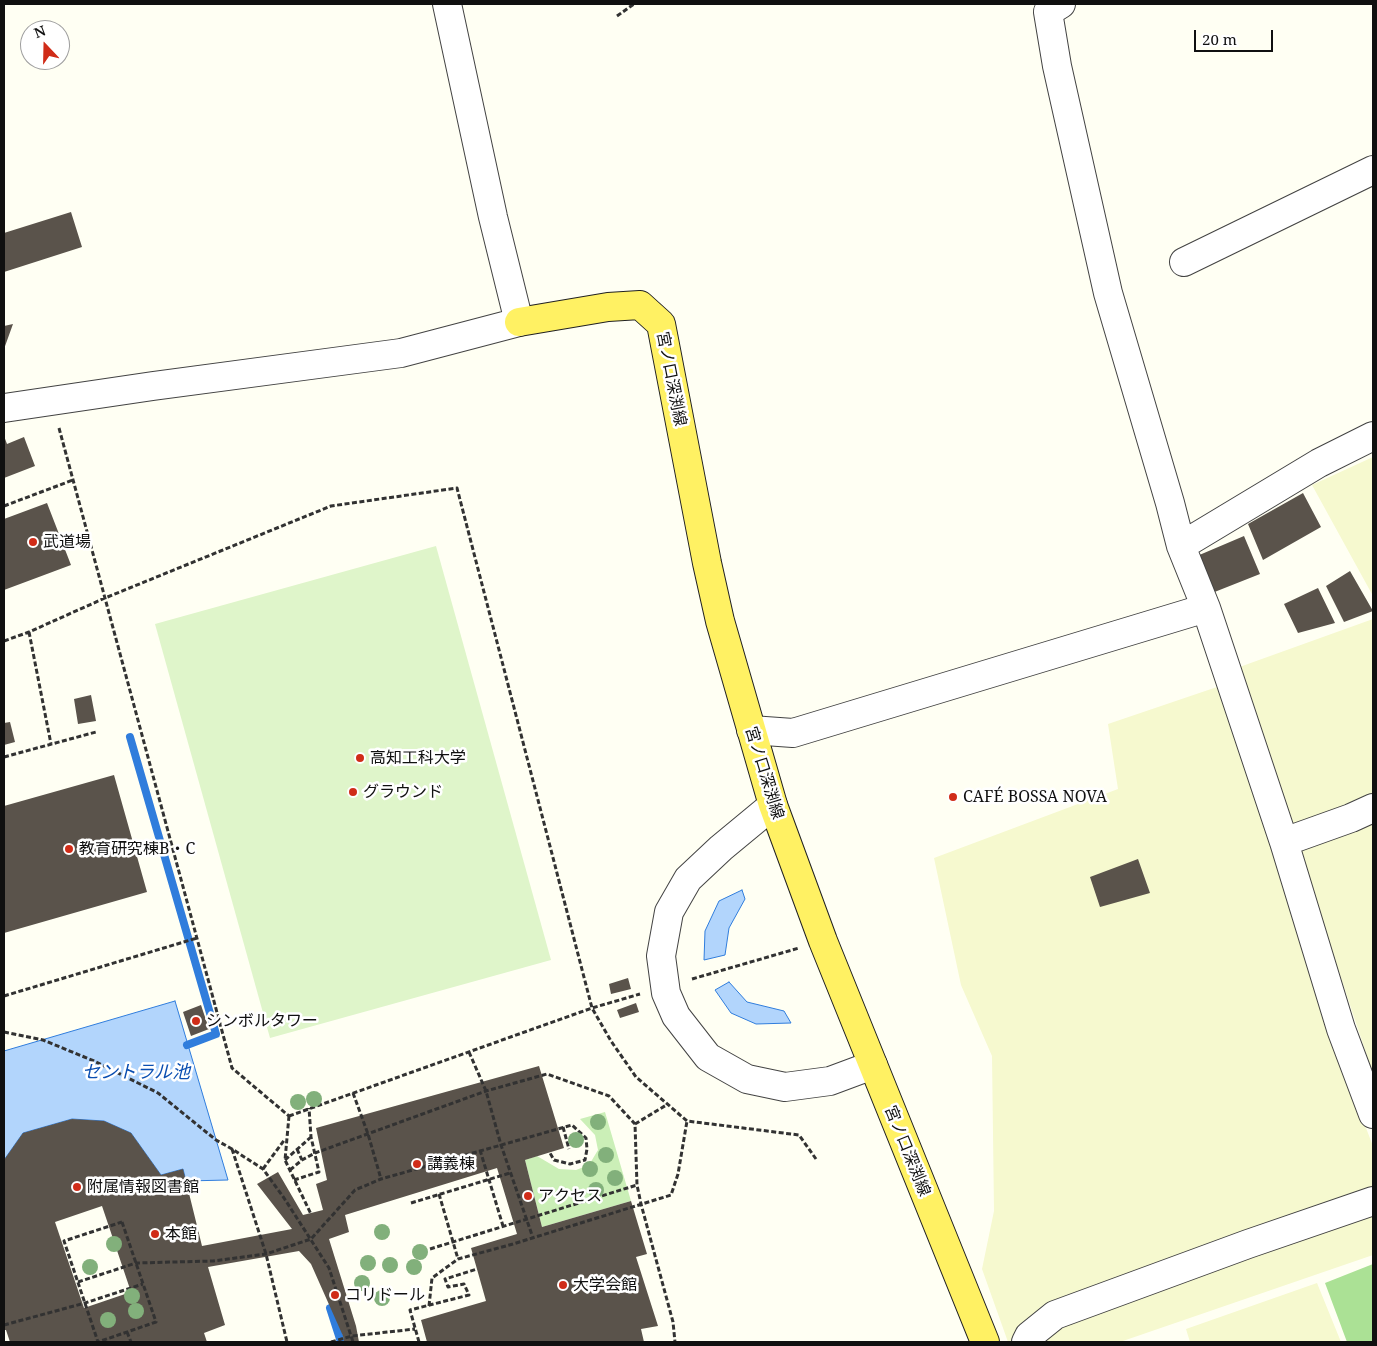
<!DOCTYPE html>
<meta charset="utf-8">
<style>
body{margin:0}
#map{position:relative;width:1377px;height:1346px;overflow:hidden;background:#fffff3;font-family:"Noto Serif",serif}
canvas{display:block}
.frame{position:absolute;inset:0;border:5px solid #101010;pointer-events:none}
.north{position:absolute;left:20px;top:20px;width:50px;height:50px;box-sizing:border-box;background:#fff;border:1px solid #9f9f9f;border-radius:50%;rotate:339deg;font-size:14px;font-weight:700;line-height:20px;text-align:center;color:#101010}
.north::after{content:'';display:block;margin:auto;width:18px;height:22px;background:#d02c18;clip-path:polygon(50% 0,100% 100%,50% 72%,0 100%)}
.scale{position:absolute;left:1194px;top:30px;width:79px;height:22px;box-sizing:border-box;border:2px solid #101010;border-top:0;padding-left:6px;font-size:15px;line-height:18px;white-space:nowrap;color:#101010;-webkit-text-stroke:4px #fff;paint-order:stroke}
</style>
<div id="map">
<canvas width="1377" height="1346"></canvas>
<div class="frame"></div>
<div class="north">N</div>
<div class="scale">20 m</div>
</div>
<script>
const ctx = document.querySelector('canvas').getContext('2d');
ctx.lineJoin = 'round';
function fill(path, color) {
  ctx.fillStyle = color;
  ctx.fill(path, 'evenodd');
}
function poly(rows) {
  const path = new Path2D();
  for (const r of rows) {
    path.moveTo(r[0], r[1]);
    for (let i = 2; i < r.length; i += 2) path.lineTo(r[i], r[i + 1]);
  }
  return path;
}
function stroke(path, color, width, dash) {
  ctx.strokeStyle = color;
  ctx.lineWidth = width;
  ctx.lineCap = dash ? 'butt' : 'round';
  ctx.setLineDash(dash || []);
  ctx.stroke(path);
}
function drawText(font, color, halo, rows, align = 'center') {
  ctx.font = font + ' "Noto Serif","Noto Sans JP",serif';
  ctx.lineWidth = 5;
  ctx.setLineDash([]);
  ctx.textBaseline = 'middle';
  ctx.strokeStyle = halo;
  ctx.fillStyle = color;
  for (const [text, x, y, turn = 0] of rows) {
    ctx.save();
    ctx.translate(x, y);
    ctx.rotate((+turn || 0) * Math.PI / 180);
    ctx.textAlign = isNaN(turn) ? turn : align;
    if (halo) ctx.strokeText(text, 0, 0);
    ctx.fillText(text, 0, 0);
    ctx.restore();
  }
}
fill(poly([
 [1373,457,1373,596,1312,485],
 [1373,619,1373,800,1289,830,1234,669],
 [1217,687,1271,848,1327,1028,1373,1146,1373,1190,1017,1342,1008,1342,982,1269,994,1211,992,1056,961,985,934,858,1118,789,1108,724],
 [1373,812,1373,1074,1297,846],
 [1373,1209,1373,1255,1120,1342,1037,1342,1057,1324],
 [1317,1283,1341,1342,1190,1342,1186,1329]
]), '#f6f9cf');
fill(poly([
 [605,1112,631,1201,542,1227,525,1160,537,1156,559,1169,576,1170,589,1165,598,1150,595,1135,580,1119]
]), '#cbefb7');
fill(poly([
 [1373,1264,1373,1342,1347,1342,1325,1283]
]), '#abe195');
fill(poly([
 [436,546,551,960,270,1038,155,624]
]), '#dff5ca');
const water = poly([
 [742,890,745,899,729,928,725,955,704,960,705,931,719,901,742,890],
 [729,982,747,1002,784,1011,791,1023,756,1024,731,1013,715,990,729,982],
 [175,1001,228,1180,186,1181,183,1169,161,1175,131,1133,104,1121,72,1119,23,1133,4,1160,4,1051,175,1001]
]);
fill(water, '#b2d5fc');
stroke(water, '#307ddc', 1);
stroke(poly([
 [130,737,216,1034,187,1045],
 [330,1308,341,1342]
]), '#307ddc', 8);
fill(poly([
 [71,212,82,247,4,272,4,233],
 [13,324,4,349,4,326],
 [4,436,7,444,24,437,35,466,4,478],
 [1303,493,1321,527,1263,560,1248,524],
 [47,503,71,565,4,590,4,519],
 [1244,536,1260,574,1212,593,1197,556],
 [1350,571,1373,611,1344,622,1326,586],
 [1318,588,1335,623,1298,633,1284,604],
 [91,695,96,721,78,724,74,699],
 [10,722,15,742,4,745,4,723],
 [114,775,147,892,4,933,4,806],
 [1138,859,1150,893,1100,907,1090,877],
 [628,978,631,989,611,994,609,984],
 [636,1003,639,1012,620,1018,617,1010],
 [201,1005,209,1029,191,1036,183,1012],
 [539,1066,564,1148,525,1160,542,1227,631,1201,647,1254,636,1257,658,1326,641,1329,644,1342,427,1342,421,1320,486,1301,471,1248,517,1234,497,1168,345,1215,349,1232,329,1239,356,1326,359,1342,344,1342,343,1336,311,1264,299,1251,208,1267,225,1325,204,1333,207,1342,10,1342,6,1330,4,1330,4,1160,23,1133,72,1119,104,1121,131,1133,161,1175,183,1169,202,1246,292,1229,257,1184,278,1172,303,1215,323,1210,316,1184,327,1180,316,1128],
 [102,1206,131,1292,84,1308,55,1222]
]), '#5a534b');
const minor = poly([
 [1061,4,1048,12,1057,66,1108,293,1170,503,1181,546,1206,608,1284,842,1341,1029,1373,1114],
 [1184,262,1373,170],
 [4,408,153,386,401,353,519,322,493,217,447,4],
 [1181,546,1319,463,1373,436],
 [751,730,793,733,1206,608],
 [773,805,721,848,688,879,669,912,661,956,666,993,676,1016,708,1057,747,1079,785,1087,830,1081,873,1065],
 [1284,842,1351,818,1373,808],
 [1026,1342,1029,1336,1055,1315,1248,1244,1373,1201]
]);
const major = poly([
 [519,322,608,307,640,305,661,324,707,563,720,621,773,805,823,941,985,1342]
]);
stroke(minor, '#434343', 30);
stroke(major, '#212121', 30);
stroke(poly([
 [617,16,634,4],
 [59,428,232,1068,289,1116],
 [4,506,73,480],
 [29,632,51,744],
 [4,641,29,632,105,598,331,506,457,488,592,1008,611,1041,636,1077,687,1121,799,1135,816,1159],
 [4,757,96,732],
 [692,979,799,948],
 [4,996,197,938],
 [4,1032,43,1040,94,1061,158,1093,216,1140,232,1149,263,1169,284,1198,329,1268,353,1342],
 [469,1052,486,1091,501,1145,533,1238],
 [353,1093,368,1134,381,1179],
 [289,1116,592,1008,640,994],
 [289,1116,285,1160,311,1214],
 [635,1124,668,1104],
 [563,1127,569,1149],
 [232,1149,266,1254,287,1342],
 [297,1149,302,1160],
 [480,1150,503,1226],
 [285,1160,311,1137],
 [263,1169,285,1139],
 [290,1170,302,1160,315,1153,486,1091,547,1074,609,1096,635,1124,637,1185,641,1204,673,1322,675,1342],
 [294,1180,319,1172,311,1137,309,1108],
 [439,1194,458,1259],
 [411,1203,510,1173],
 [122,1222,156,1322,98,1342,64,1241,122,1222],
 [430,1249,637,1185],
 [78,1282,136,1263,213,1261,266,1254,311,1239,355,1190,381,1179,572,1125,586,1138,587,1149,585,1160,570,1164,554,1160,550,1153],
 [429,1306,432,1278,458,1259,513,1244,671,1195,678,1174,687,1121],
 [4,1325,85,1303,143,1284],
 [127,1332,131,1342],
 [331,1342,352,1336,415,1329],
 [419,1342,410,1310,469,1295,464,1284,448,1287,445,1279,477,1269]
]), '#323232', 3, [5, 2.5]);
stroke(minor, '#fff', 28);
stroke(major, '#fff163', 28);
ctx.fillStyle = '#82b07b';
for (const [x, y] of [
 [314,1099],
 [298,1102],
 [598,1122],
 [576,1140],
 [606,1155],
 [590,1169],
 [615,1178],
 [596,1190],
 [382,1232],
 [114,1244],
 [420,1252],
 [368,1263],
 [390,1265],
 [90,1267],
 [414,1267],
 [362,1283],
 [132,1296],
 [382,1298],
 [136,1311],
 [108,1320]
]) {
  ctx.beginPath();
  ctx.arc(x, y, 8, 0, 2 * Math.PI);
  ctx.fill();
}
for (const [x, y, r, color] of [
 [33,542,5,"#d02c18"],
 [360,758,5,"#d02c18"],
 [353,792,5,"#d02c18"],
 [953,797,5,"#d02c18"],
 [69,849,5,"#d02c18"],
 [196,1021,5,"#d02c18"],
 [417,1164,5,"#d02c18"],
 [77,1187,5,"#d02c18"],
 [528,1196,5,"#d02c18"],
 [155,1234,5,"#d02c18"],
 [563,1285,5,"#d02c18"],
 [335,1295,5,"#d02c18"]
]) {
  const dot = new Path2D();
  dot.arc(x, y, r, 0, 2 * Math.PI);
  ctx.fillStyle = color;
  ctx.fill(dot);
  stroke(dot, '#fff', 2);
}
drawText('16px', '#101010', '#fff', [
 ["宮ノ口深渕線",671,379,79],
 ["宮ノ口深渕線",764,773,73],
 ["宮ノ口深渕線",907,1151,68]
]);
drawText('16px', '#101010', '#fff', [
 ["武道場",43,542],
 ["高知工科大学",370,758],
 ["グラウンド",363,792],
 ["CAFÉ BOSSA NOVA",963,797],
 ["教育研究棟B・C",79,849],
 ["シンボルタワー",206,1021],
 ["講義棟",427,1164],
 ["附属情報図書館",87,1187],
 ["アクセス",538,1196],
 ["本館",165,1234],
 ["大学会館",573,1285],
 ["コリドール",345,1295]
], 'left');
drawText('italic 18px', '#0a4eb1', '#fff', [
 ["セントラル池",136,1073]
]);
</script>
